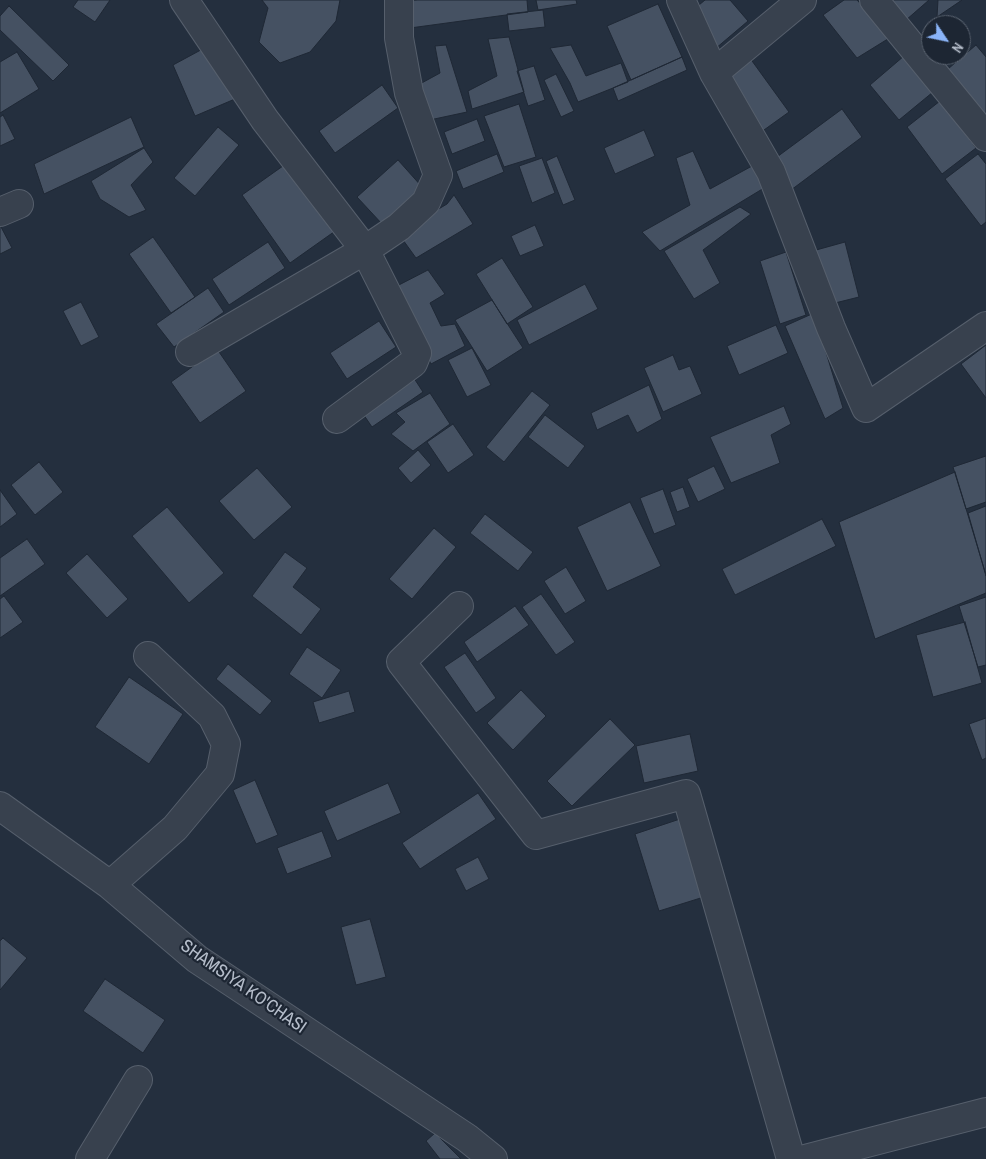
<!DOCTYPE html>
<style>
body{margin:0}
#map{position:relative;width:986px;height:1159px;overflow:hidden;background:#242f3e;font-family:"Archivo Narrow",sans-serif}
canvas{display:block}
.north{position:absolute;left:921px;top:15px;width:50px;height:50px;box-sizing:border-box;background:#1d2633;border:1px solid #59626f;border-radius:50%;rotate:124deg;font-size:14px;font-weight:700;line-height:20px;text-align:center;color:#b4bcc9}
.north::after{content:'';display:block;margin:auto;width:18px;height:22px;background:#8ab4f8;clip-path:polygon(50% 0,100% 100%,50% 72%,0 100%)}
</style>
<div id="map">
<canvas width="986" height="1159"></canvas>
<div class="north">N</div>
</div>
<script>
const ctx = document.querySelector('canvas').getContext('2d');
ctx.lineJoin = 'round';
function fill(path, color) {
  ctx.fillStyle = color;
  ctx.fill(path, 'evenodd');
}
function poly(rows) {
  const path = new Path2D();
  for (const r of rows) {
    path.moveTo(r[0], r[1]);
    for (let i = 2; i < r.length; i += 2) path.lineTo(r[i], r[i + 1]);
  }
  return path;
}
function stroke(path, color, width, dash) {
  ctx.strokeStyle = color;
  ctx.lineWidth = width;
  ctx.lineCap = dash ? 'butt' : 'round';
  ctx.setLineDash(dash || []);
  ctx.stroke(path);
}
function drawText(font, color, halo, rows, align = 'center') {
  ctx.font = font + ' "Archivo Narrow",sans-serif';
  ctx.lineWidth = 4.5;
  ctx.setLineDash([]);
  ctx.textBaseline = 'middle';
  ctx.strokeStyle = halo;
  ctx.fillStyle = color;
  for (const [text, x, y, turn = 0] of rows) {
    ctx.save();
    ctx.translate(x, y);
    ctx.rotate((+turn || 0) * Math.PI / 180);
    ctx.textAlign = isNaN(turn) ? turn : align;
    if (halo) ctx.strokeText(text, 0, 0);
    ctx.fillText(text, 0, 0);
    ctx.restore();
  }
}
const building = poly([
 [78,0,110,0,95,22,73,7,78,0],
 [262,0,340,0,336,21,310,52,280,63,259,42,268,8,262,0],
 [416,0,527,0,528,12,410,28,406,1,416,0],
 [536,0,576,0,577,4,538,10,536,0],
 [705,0,730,0,748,21,715,49,687,15,705,0],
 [844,0,857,0,891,37,857,58,823,15,844,0],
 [875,0,929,0,898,27,875,0],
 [938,0,962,0,937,17,938,0],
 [658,4,682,57,631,80,607,26,658,4],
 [9,6,69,65,53,81,0,30,0,16,9,6],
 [543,10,545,27,509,31,507,14,543,10],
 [509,37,524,92,472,109,468,91,497,76,488,39,509,37],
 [210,45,242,96,195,116,173,65,210,45],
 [446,45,467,112,425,121,418,85,440,73,435,46,446,45],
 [571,45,586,76,621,63,628,82,578,102,570,83,550,48,571,45],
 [976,45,986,57,986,131,934,81,976,45],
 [17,52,39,89,0,113,0,62,17,52],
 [747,54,789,112,757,135,715,78,747,54],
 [904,56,933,92,899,120,870,85,904,56],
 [682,57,687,70,618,101,613,88,682,57],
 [534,66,545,100,528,106,517,71,534,66],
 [556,74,574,111,561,117,544,80,556,74],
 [382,85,398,108,335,153,319,131,382,85],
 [940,101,976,148,942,174,907,127,940,101],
 [519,104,536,157,504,167,484,116,519,104],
 [842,109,862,137,783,196,762,168,842,109],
 [3,115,15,139,0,146,0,117,3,115],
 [131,117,144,147,44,194,34,164,131,117],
 [477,119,485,141,452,154,444,132,477,119],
 [218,127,239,145,195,196,174,178,218,127],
 [644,130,655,156,615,174,604,148,644,130],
 [144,148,153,162,131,185,146,210,129,217,100,199,91,181,144,148],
 [693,151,710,189,752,166,764,188,660,251,642,232,690,205,676,158,693,151],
 [497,154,504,172,463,189,456,171,497,154],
 [978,154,986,164,986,222,981,226,945,179,978,154],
 [557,156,575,200,563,205,546,161,557,156],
 [542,158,555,193,532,203,519,166,542,158],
 [398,160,423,188,383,225,357,197,398,160],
 [290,161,338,229,290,263,242,195,290,161],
 [454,195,473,224,416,258,398,233,447,204,454,195],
 [740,207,751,214,703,250,720,283,694,299,664,251,740,207],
 [0,225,12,248,0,254,0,225],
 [535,225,544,246,520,256,511,236,535,225],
 [153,237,195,297,171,313,129,254,153,237],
 [268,242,285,268,229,305,212,279,268,242],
 [845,242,859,297,823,306,809,252,845,242],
 [786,252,806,315,780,324,760,261,786,252],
 [502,258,533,307,507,324,476,274,502,258],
 [428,270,445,294,430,303,441,326,455,324,465,346,431,364,393,288,428,270],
 [585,284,598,309,529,345,517,320,585,284],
 [208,288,224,312,174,347,156,324,208,288],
 [492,300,523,348,487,371,455,320,492,300],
 [81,302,99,337,81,346,63,311,81,302],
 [814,313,843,408,825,419,785,326,814,313],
 [379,321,396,347,347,379,330,353,379,321],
 [776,325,788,353,739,375,727,346,776,325],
 [986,345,986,398,961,364,986,345],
 [472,348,491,385,467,397,448,360,472,348],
 [217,349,246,391,200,423,171,382,217,349],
 [673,355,679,370,690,366,702,394,663,412,644,368,673,355],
 [408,369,423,392,372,427,357,405,408,369],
 [649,385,662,419,637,433,628,415,597,430,591,413,649,385],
 [532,391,550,405,504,462,486,447,532,391],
 [430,393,450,424,413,451,391,434,405,422,396,413,430,393],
 [784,406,791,424,771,435,780,463,731,483,710,437,784,406],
 [545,415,585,446,568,468,528,437,545,415],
 [453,424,474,455,448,473,427,442,453,424],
 [418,450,431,465,411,483,398,468,418,450],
 [986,456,986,502,966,509,953,467,986,456],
 [39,462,63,492,35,515,11,485,39,462],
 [714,466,725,489,698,502,687,479,714,466],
 [257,468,292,507,254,540,219,501,257,468],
 [955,472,986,575,986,593,875,639,839,522,955,472],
 [683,487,690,507,677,512,670,492,683,487],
 [663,489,676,525,654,534,640,498,663,489],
 [0,490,17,514,0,527,0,490],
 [630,502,661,566,607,591,577,527,630,502],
 [986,506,986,576,968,513,986,506],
 [167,507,224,573,189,603,132,536,167,507],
 [485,514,533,552,518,571,470,533,485,514],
 [822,519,836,546,735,595,722,569,822,519],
 [434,528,456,547,412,599,389,579,434,528],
 [27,539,45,564,0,596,0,558,27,539],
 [285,552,307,568,293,587,321,609,301,635,252,596,285,552],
 [87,554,128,599,107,618,66,573,87,554],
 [566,567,586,601,565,614,544,581,566,567],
 [541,594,575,642,556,655,522,607,541,594],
 [4,596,23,622,0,638,0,599,4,596],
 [986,597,986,665,978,667,959,606,986,597],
 [515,606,529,625,477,662,464,642,515,606],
 [965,622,982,683,933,697,916,635,965,622],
 [307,647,341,670,322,698,289,674,307,647],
 [465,653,496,698,476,713,444,667,465,653],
 [228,664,272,701,260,715,216,679,228,664],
 [129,677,183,714,149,764,95,727,129,677],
 [521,690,546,716,513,750,487,723,521,690],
 [349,691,355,712,319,723,313,702,349,691],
 [986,718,986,758,982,760,969,724,986,718],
 [610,719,635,745,572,806,547,781,610,719],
 [690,734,698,771,644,783,636,746,690,734],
 [255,780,278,835,256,844,233,790,255,780],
 [388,783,401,813,337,841,324,811,388,783],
 [478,793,496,819,420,869,402,843,478,793],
 [683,818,707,896,659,911,635,834,683,818],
 [322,831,332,857,287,874,277,848,322,831],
 [478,857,489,879,466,891,455,869,478,857],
 [370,919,386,977,356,985,341,927,370,919],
 [3,938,27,958,0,990,0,941,3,938],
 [105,979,165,1020,143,1053,83,1011,105,979],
 [435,1133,461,1159,440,1159,426,1141,435,1133]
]);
fill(building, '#455162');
stroke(building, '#1f2835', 1);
const minor = poly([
 [184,0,265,120,365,250,417,353,413,363,337,419],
 [681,0,714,73,771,172,831,328,866,408,986,326],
 [874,0,986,137],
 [714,73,802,0],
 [0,212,19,204],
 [190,352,365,250,399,227,426,202,438,175,409,93,399,38,399,0],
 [459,606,401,662,536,835,686,794,791,1159],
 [0,806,110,885,197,959,467,1138,493,1159],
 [110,885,175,828,220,774,226,744,212,716,148,656],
 [90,1159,138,1080],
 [805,1159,986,1112]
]);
stroke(minor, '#565f6c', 30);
stroke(minor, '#38414e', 28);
drawText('18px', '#b4bcc9', '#1d2633', [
 ["SHAMSIYA KO'CHASI",243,987,35]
]);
</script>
